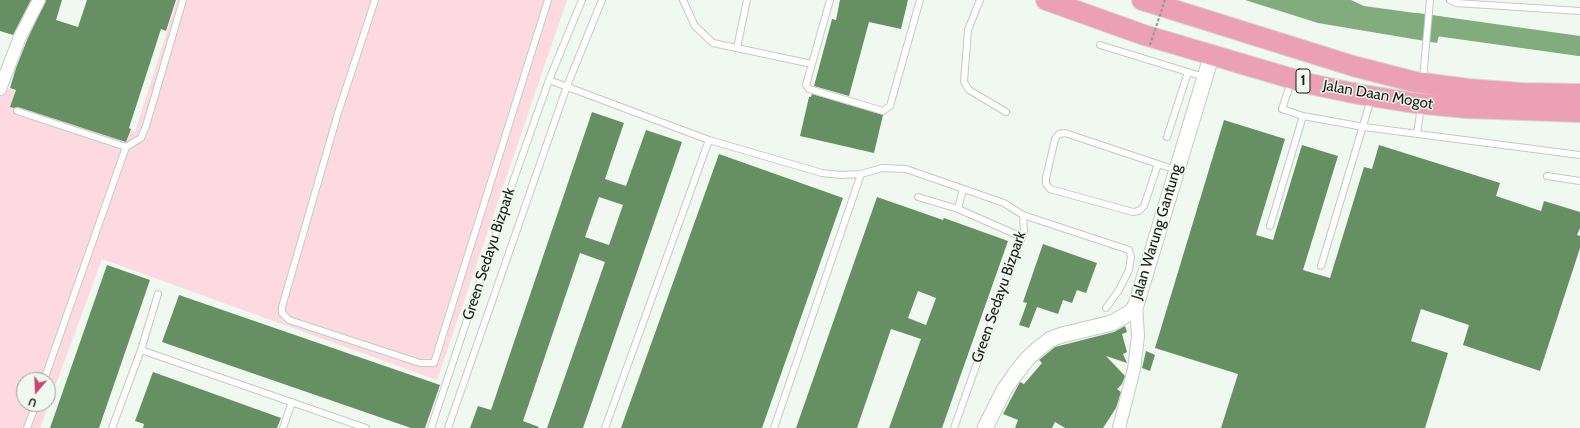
<!DOCTYPE html>
<style>
body{margin:0}
#map{position:relative;width:1580px;height:428px;overflow:hidden;background:#f0f9ef;font-family:Cabin,sans-serif}
canvas{display:block}
.north{position:absolute;left:16px;top:372px;width:40px;height:40px;box-sizing:border-box;background:#f0f9ef;border:1px solid #9aa099;border-radius:50%;rotate:199deg;font-size:11px;font-weight:700;line-height:16px;text-align:center;color:#181b17}
.north::after{content:'';display:block;margin:auto;width:14px;height:18px;background:#cf4374;clip-path:polygon(50% 0,100% 100%,50% 72%,0 100%)}
</style>
<div id="map">
<canvas width="1580" height="428"></canvas>
<div class="north">U</div>
</div>
<script>
const ctx = document.querySelector('canvas').getContext('2d');
ctx.lineJoin = 'round';
function fill(path, color) {
  ctx.fillStyle = color;
  ctx.fill(path, 'evenodd');
}
function poly(rows) {
  const path = new Path2D();
  for (const r of rows) {
    path.moveTo(r[0], r[1]);
    for (let i = 2; i < r.length; i += 2) path.lineTo(r[i], r[i + 1]);
  }
  return path;
}
function stroke(path, color, width, dash) {
  ctx.strokeStyle = color;
  ctx.lineWidth = width;
  ctx.lineCap = dash ? 'butt' : 'round';
  ctx.setLineDash(dash || []);
  ctx.stroke(path);
}
function drawText(font, color, halo, rows, align = 'center') {
  ctx.font = font + ' Cabin,sans-serif';
  ctx.lineWidth = 3;
  ctx.setLineDash([]);
  ctx.textBaseline = 'middle';
  ctx.strokeStyle = halo;
  ctx.fillStyle = color;
  for (const [text, x, y, turn = 0] of rows) {
    ctx.save();
    ctx.translate(x, y);
    ctx.rotate((+turn || 0) * Math.PI / 180);
    ctx.textAlign = isNaN(turn) ? turn : align;
    if (halo) ctx.strokeText(text, 0, 0);
    ctx.fillText(text, 0, 0);
    ctx.restore();
  }
}
fill(poly([
 [177,0,567,0,437,380,102,259,40,428,0,428,0,92,7,88,135,132],
 [24,380,48,380,48,404,24,404]
]), '#fdd9e2');
fill(poly([
 [1245,0,1351,0,1364,6,1444,17,1437,43,1318,23]
]), '#82ab7e');
stroke(poly([
 [1416,23,1580,46]
]), '#82ab7e', 20);
fill(poly([
 [0,0,31,0,13,35,0,31],
 [46,0,62,0,56,20,78,27,87,0,176,0,166,31,161,29,129,128,131,129,126,142,18,107,14,108,10,107,16,90,10,88,16,68,27,40],
 [840,0,908,0,901,29,869,22,849,96,814,86,832,19,836,20],
 [812,94,883,115,874,153,800,136,809,97,811,97],
 [592,112,624,123,605,179,626,186,646,130,682,142,583,428,547,428,605,262,580,253,523,421,539,427,538,428,470,428,478,406,491,410],
 [599,197,623,205,609,245,585,237],
 [1224,120,1285,139,1256,235,1273,240,1302,145,1338,156,1303,270,1330,278,1364,167,1372,169,1379,145,1500,183,1496,196,1541,211,1544,201,1580,212,1580,228,1577,235,1580,236,1580,248,1540,371,1463,345,1469,325,1421,309,1411,341,1448,353,1425,428,1221,428,1238,374,1155,348],
 [719,154,843,198,762,428,621,428],
 [877,197,943,220,944,218,1008,241,942,428,889,428,921,339,891,329,857,428,796,428],
 [918,291,936,298,926,325,908,318],
 [1043,244,1097,263,1086,293,1077,290,1072,303,1063,300,1058,314,1037,307,1029,328,1019,325,1027,303,1023,302],
 [107,265,150,280,99,428,50,428],
 [179,295,440,385,425,428,411,428,162,342],
 [1125,326,1127,332,1122,334,1127,352,1123,354,1127,363,1106,356,1125,376,1122,384,1117,389,1121,392,1116,408,1103,428,1065,428,1055,422,1052,428,1015,428,1018,420,1003,414,1020,382,1024,384,1042,363,1039,360,1055,347,1114,332],
 [1146,351,1155,355,1150,371,1142,368],
 [153,372,281,418,277,428,143,428,144,424,135,421]
]), '#678f64');
const service = poly([
 [375,0,338,113,282,307,282,313,289,320,420,363,434,363,548,0],
 [683,0,695,26,713,43,812,64],
 [830,0,806,85,809,89,883,111,890,106,920,0],
 [980,0,968,30,964,82,969,90,1006,112],
 [1450,0,1456,3,1580,11],
 [1100,45,1204,77],
 [737,48,747,0],
 [1423,79,1430,0],
 [549,80,709,140,822,173,841,175,861,174,882,168,906,169,1004,203,1023,215,1024,231,954,428],
 [1291,82,1282,109,1303,116,1364,127,1580,155],
 [17,111,126,147],
 [1417,134,1421,106],
 [1167,137,1188,72],
 [1158,164,1144,206,1139,211,1133,212,1050,189,1046,184,1046,178,1055,139,1059,134,1065,133,1176,170],
 [1547,176,1580,181],
 [963,189,958,209,1022,237],
 [918,197,958,209],
 [1023,215,1129,250,1131,257,1129,270,1119,290,1106,308],
 [1270,226,1303,116],
 [1321,266,1371,99],
 [141,350,366,428],
 [44,380,126,147,141,138,146,126,183,0],
 [27,428,36,404],
 [112,428,141,350,158,294],
 [283,428,292,402],
 [431,428,514,179,549,80,582,0],
 [448,428,567,86,602,0],
 [605,428,709,140],
 [774,428,861,174]
]);
const minor = poly([
 [0,89,20,37,39,0],
 [1119,428,1134,369,1138,336,1136,305]
]);
const tertiary = poly([
 [985,428,1004,390,1016,373,1027,359,1039,348,1051,339,1062,335,1112,323,1131,312,1136,305,1212,54]
]);
const trunk = poly([
 [1046,0,1144,35,1310,84,1358,94,1414,103,1466,108,1580,112],
 [1142,0,1353,66,1415,82,1468,89,1521,93,1580,94]
]);
stroke(service, '#c3cbc2', 8);
stroke(minor, '#c3cbc2', 14);
stroke(tertiary, '#c3cbc2', 17);
stroke(trunk, '#d5d6d5', 22);
stroke(service, '#fff', 6);
stroke(minor, '#fff', 12);
stroke(tertiary, '#fff', 15);
stroke(trunk, '#eca0b6', 20);
stroke(poly([
 [1150,45,1165,0]
]), '#929991', 2, [3, 2]);
for (const [x, y, w] of [
 [1303,81,14]
]) {
  const box = new Path2D();
  box.roundRect(x - w / 2, y - 12, w, 24, 3);
  ctx.fillStyle = '#f0f9ef';
  ctx.fill(box);
  stroke(box, '#181b17', 1);
}
drawText('bold 14px', '#181b17', null, [
 ["1",1303,81]
]);
drawText('15px', '#181b17', '#f0f9ef', [
 ["Jalan Daan Mogot",1378,95,10],
 ["Jalan Warung Gantung",1157,232,-73],
 ["Green Sedayu Bizpark",489,254,-72],
 ["Green Sedayu Bizpark",999,297,-71]
]);
</script>
